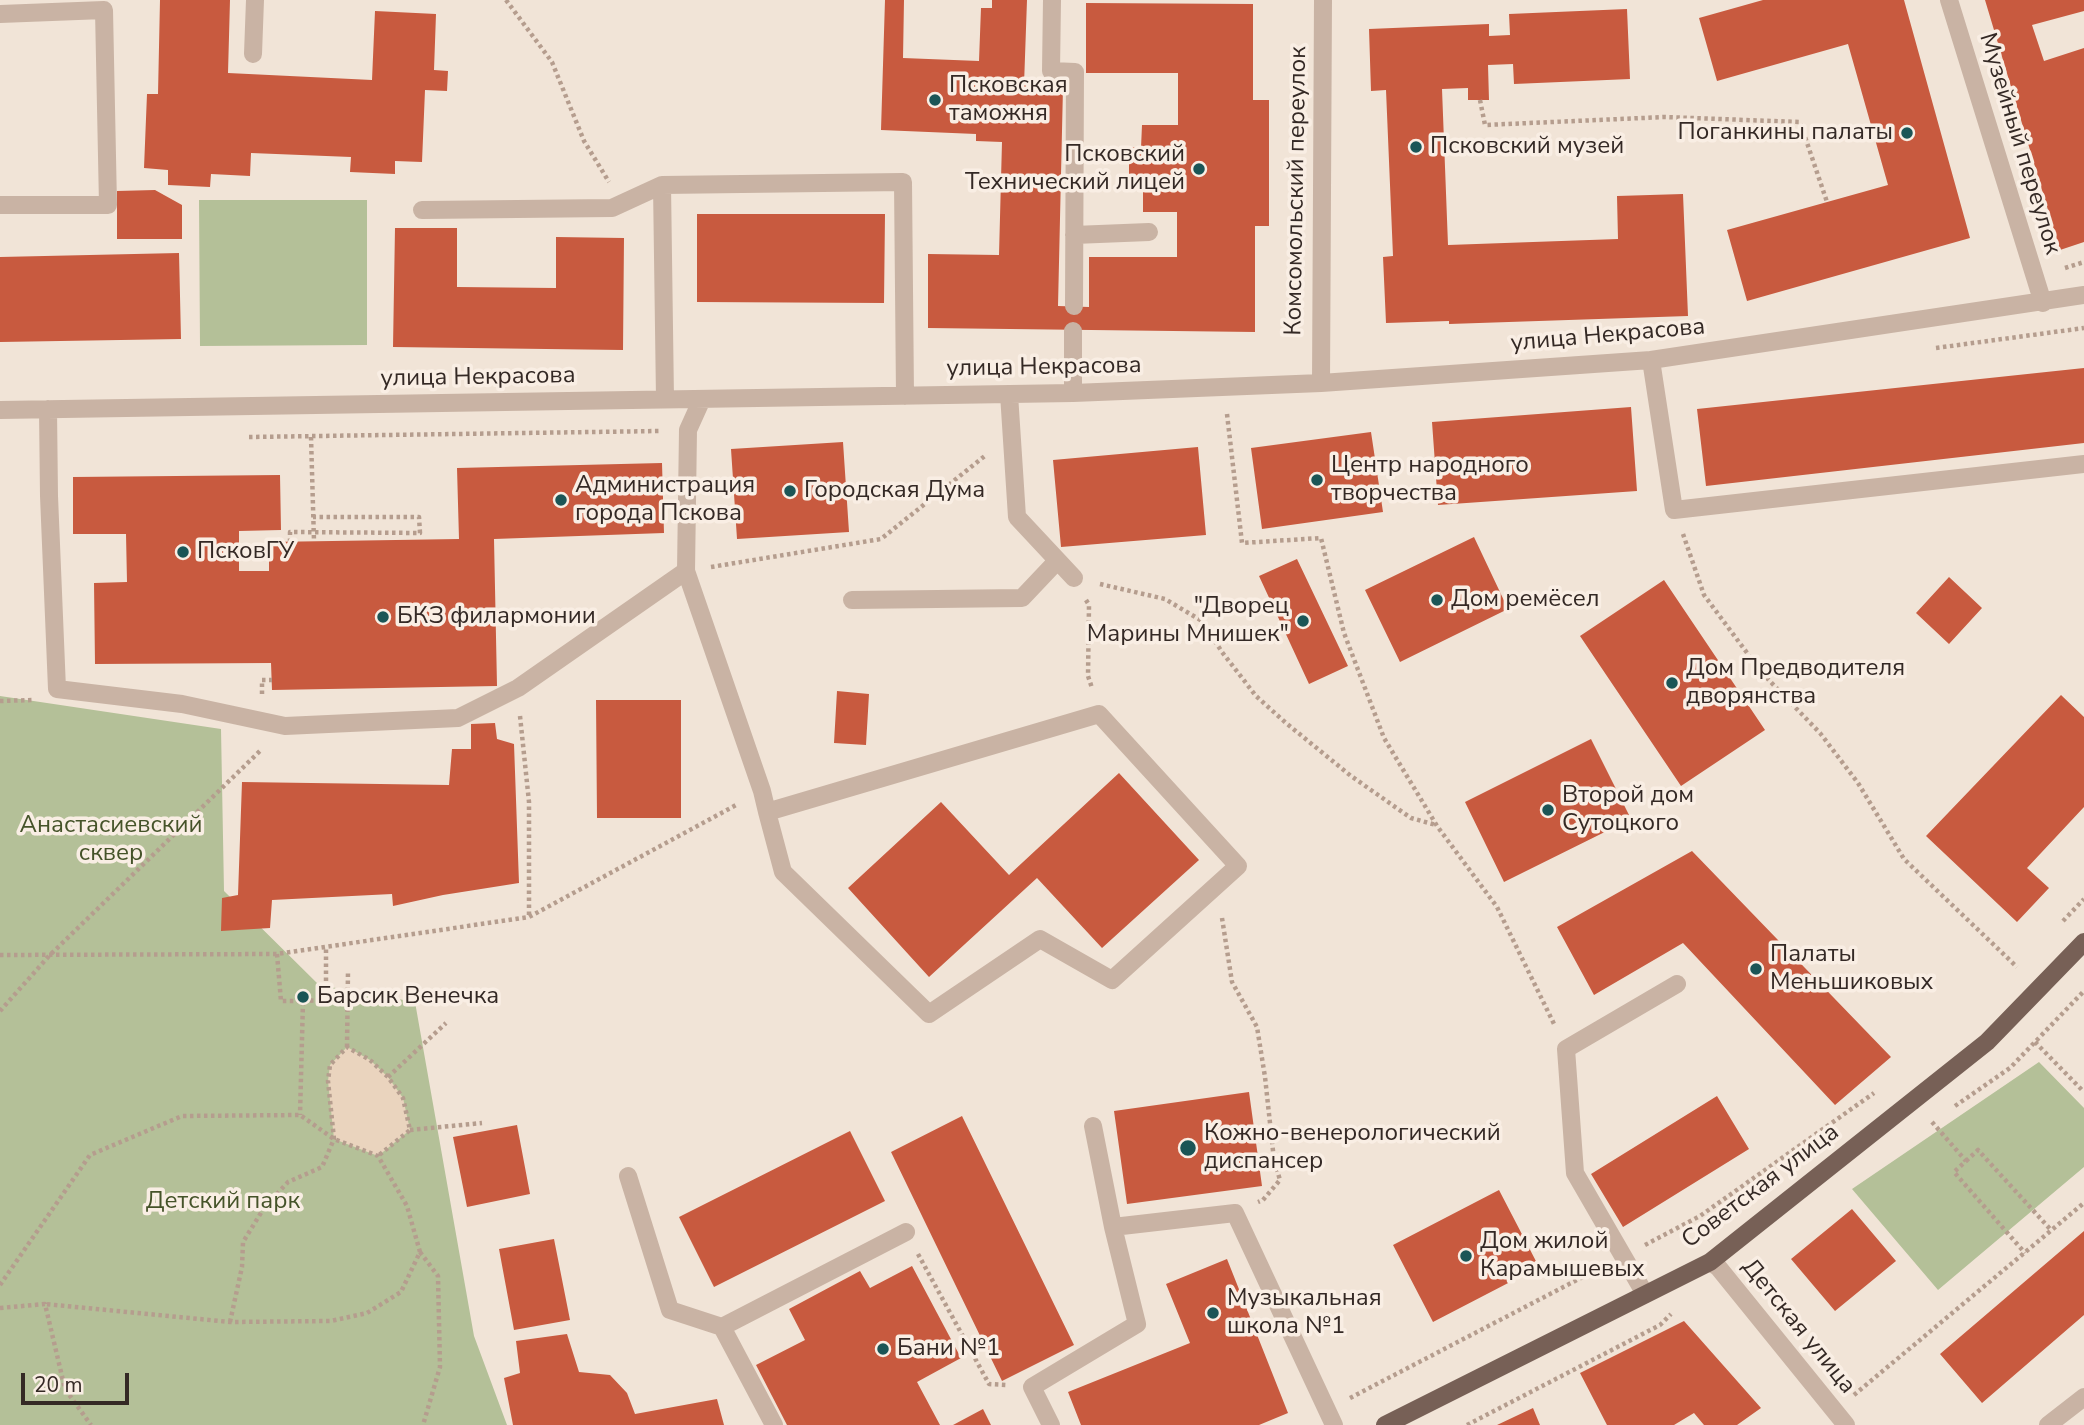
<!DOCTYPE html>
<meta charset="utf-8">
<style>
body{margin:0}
#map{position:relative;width:2084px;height:1425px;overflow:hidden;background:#f1e4d7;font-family:"Nunito Sans",sans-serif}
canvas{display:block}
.scale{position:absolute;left:21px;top:1373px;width:108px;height:32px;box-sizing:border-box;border:4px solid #342925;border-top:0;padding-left:9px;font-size:21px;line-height:24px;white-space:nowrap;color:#342925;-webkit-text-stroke:5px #f9eee4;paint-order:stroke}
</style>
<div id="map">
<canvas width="2084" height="1425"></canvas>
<div class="scale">20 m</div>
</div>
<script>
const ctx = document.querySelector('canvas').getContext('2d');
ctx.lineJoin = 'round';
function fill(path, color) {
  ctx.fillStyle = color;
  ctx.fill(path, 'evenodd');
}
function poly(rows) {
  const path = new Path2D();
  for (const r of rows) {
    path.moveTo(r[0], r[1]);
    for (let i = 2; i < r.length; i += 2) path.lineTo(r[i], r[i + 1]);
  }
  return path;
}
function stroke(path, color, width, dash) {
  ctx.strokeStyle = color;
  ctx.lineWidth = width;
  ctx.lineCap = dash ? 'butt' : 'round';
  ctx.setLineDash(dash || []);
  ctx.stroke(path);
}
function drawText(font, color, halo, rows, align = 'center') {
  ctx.font = font + ' "Nunito Sans",sans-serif';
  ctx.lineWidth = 7;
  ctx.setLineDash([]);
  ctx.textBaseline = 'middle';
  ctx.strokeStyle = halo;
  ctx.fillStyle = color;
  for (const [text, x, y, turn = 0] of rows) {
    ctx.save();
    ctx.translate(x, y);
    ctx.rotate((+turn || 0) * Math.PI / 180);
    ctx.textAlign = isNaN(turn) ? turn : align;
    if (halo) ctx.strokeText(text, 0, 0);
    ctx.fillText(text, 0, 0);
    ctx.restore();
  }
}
fill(poly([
 [199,200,367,200,367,345,200,346],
 [0,696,221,729,224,891,319,985,415,1002,474,1336,507,1425,0,1425],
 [2039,1062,2084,1108,2084,1167,1938,1290,1852,1189]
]), '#b4c098');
fill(poly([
 [347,1047,370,1060,388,1077,403,1098,410,1130,378,1156,334,1139,328,1081,330,1065]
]), '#ead4be');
fill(poly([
 [160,0,230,0,228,73,372,80,375,11,436,14,434,70,448,71,447,91,425,90,422,162,395,161,395,174,350,172,351,157,251,153,250,176,211,174,210,187,168,185,168,170,144,168,147,94,158,94],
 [885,0,904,0,903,58,979,61,981,8,992,8,992,0,1027,0,1024,85,1063,87,1058,306,1089,307,1089,257,1177,257,1177,212,1143,212,1143,190,1129,190,1129,147,1141,148,1142,125,1178,125,1178,73,1086,73,1086,3,1253,4,1253,100,1269,100,1269,226,1255,226,1255,332,928,328,928,254,999,255,1002,142,976,141,976,134,881,130],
 [1763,0,1904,0,1970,238,1747,301,1727,230,1888,185,1848,44,1717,81,1699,18],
 [1985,0,2084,0,2084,11,2032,25,2044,61,2084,48,2084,242,2060,250],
 [1627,9,1630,79,1514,84,1513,64,1488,65,1489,100,1468,100,1468,88,1442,89,1448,245,1618,239,1617,196,1683,194,1688,316,1449,324,1449,321,1386,323,1383,257,1393,256,1386,90,1371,91,1369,29,1489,24,1489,36,1510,35,1509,14],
 [155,190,182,205,182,239,117,239,117,191],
 [697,214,885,214,884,303,697,302],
 [395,228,457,228,457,287,556,288,556,237,624,238,623,350,393,347],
 [179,253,181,339,0,342,0,257],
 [2084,368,2084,443,1706,486,1697,409],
 [1631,407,1637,491,1438,505,1432,422],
 [1371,432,1383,512,1262,529,1251,448],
 [843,442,849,532,737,539,731,449],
 [1198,447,1206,535,1061,547,1053,460],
 [662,463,664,533,494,539,497,686,272,690,271,663,95,664,94,583,127,582,126,534,73,534,73,477,280,475,281,530,239,531,239,571,269,571,269,542,459,539,457,468],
 [1474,537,1508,609,1400,662,1365,590],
 [1297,559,1348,666,1309,684,1259,576],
 [1949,577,1982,608,1949,644,1916,613],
 [1664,580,1765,730,1681,786,1580,636],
 [837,691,869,694,866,745,834,743],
 [2061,695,2084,717,2084,807,2027,868,2049,888,2017,922,1926,836],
 [596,700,681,700,681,818,597,818],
 [495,723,497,739,514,744,519,883,443,895,393,906,392,894,272,900,270,928,221,931,222,898,238,895,242,782,449,785,452,749,471,749,471,724],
 [1591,739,1631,819,1504,882,1465,802],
 [1119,773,1199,860,1102,948,1037,878,929,977,848,888,941,802,1009,875],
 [1692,851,1891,1057,1835,1105,1683,943,1594,995,1557,927],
 [1249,1092,1262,1186,1127,1204,1114,1111],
 [1717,1096,1749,1149,1623,1227,1591,1174],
 [962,1116,1074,1345,1002,1381,891,1152],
 [517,1125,530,1194,467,1207,453,1137],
 [850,1131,885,1201,714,1287,679,1217],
 [1499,1190,1539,1267,1433,1322,1393,1245],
 [1852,1209,1896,1261,1835,1311,1791,1259],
 [2084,1231,2084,1315,1982,1403,1940,1354],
 [554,1239,570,1320,514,1330,499,1249],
 [1227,1259,1288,1413,1259,1425,1081,1425,1068,1392,1190,1343,1166,1284],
 [912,1266,961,1358,917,1382,940,1425,787,1425,756,1365,805,1340,789,1309,860,1271,870,1288],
 [1684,1321,1761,1408,1737,1425,1704,1425,1694,1413,1674,1425,1607,1425,1580,1373],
 [567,1334,579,1372,610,1375,627,1393,635,1414,717,1399,724,1425,513,1425,504,1378,520,1373,516,1341],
 [1533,1408,1540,1425,1497,1425],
 [983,1409,991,1425,953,1425]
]), '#c85a3f');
stroke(poly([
 [506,0,552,62,584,141,609,182],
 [1480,100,1485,125,1665,117,1800,122,1827,202],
 [2065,268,2084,262],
 [1936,348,2084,328],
 [1227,414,1242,543,1321,538,1344,633,1384,738,1437,826,1497,907,1555,1026],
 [249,437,660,431],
 [311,437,314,541],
 [1683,534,1704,595,1762,673,1820,733,1858,783,1904,859,2017,967],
 [290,542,290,532,420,533,419,517,313,517],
 [711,567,881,539,986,455],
 [1100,584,1165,599,1202,621,1222,652,1256,696,1286,723,1351,776,1411,818,1436,825],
 [1086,600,1089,605,1088,676,1092,688],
 [262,694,262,680,272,680],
 [0,701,34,700],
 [520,716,529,802,529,917],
 [1222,918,1232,982,1257,1027,1265,1077,1274,1160,1280,1180,1263,1200,1258,1202],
 [2063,921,2084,899],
 [277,954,281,1001,303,1001,300,1115],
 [0,955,277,954,529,917,738,804],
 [303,1001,326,1000,326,947],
 [0,1011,49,956,262,749],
 [2035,1042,2084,1092],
 [347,1047,348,971],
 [388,1077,446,1023],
 [1955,1106,2010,1068,2084,991],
 [1932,1122,1966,1161,1954,1172,2025,1253],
 [410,1130,482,1123],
 [1966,1161,1978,1150,2051,1230],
 [1645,1245,1700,1216,1874,1093],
 [420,1252,438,1276,440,1367,423,1425],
 [918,1254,989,1384,1007,1385],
 [0,1285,90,1155,182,1116,300,1115,334,1139,378,1156,407,1206,420,1252,401,1292,367,1313,331,1321,230,1322,45,1304],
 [0,1308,45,1304,65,1389,91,1425],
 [230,1322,242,1267,243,1242,264,1208,288,1182,322,1167,334,1139,328,1081,330,1065,347,1047,370,1060,388,1077,403,1098,410,1130,378,1156],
 [1854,1395,2084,1203],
 [1350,1398,1600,1268],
 [1467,1425,1660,1325,1671,1314]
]), '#b59d8e', 4.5, [3.5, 3.5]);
stroke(poly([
 [1052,0,1051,71,1075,72,1074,306],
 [1949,0,2043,303],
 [0,14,104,10,108,205,0,205],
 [253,54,255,0],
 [662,185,665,399],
 [422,210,612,208,662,185,903,182,905,396],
 [1074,235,1149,232],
 [1651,360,1674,510,2084,464],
 [1321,383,1323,0],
 [1073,393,1073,331],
 [1009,394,1017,517,1074,578],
 [48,409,49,496,57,689,182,704,285,726,458,718,518,688,686,571,688,430,702,399],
 [0,410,1073,393,1321,383,1651,360,2084,295],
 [686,571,762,791,767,812,783,872,929,1014,1040,939,1112,980,1238,866,1099,714,767,812],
 [852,600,1022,598,1057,561],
 [1093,1126,1113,1227,1235,1213,1334,1425],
 [628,1176,670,1310,722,1327,774,1425],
 [1710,1262,1718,1267,1846,1425],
 [1645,1294,1575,1173,1566,1049,1677,984],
 [722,1327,906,1232],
 [1051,1425,1032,1387,1137,1324,1113,1227],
 [2048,1425,2084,1397]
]), '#c9b3a4', 18);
stroke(poly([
 [1385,1425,1710,1262,1987,1042,2084,942]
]), '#776056', 18);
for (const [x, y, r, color] of [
 [935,100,7,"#1b5556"],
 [1907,133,7,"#1b5556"],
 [1416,147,7,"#1b5556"],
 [1199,169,7,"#1b5556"],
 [1317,480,7,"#1b5556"],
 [790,491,7,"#1b5556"],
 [561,500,7,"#1b5556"],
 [183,552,7,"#1b5556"],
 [1437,600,7,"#1b5556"],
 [383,617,7,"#1b5556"],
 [1303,621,7,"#1b5556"],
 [1672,683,7,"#1b5556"],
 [1548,810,7,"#1b5556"],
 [1756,969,7,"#1b5556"],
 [303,997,7,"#1b5556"],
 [1188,1148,9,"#1b5556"],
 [1466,1256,7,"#1b5556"],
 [1213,1313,7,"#1b5556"],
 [883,1349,7,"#1b5556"]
]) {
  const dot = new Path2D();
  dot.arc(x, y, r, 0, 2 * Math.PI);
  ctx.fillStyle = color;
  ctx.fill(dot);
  stroke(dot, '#f9eee4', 2.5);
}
drawText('24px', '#342925', '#f9eee4', [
 ["Псковская",949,86],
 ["таможня",949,114],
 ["Поганкины палаты",1893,133,"right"],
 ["Псковский музей",1430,147],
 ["Псковский",1185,155,"right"],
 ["Технический лицей",1185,183,"right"],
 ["Центр народного",1331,466],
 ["творчества",1331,494],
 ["Администрация",575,486],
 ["города Пскова",575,514],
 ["Городская Дума",804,491],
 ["ПсковГУ",197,552],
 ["Дом ремёсел",1451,600],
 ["\"Дворец",1289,607,"right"],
 ["Марины Мнишек\"",1289,635,"right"],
 ["БКЗ филармонии",397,617],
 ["Дом Предводителя",1686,669],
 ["дворянства",1686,697],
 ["Второй дом",1562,796],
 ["Сутоцкого",1562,824],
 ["Палаты",1770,955],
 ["Меньшиковых",1770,983],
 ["Барсик Венечка",317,997],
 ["Кожно-венерологический",1204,1134],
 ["диспансер",1204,1162],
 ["Дом жилой",1480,1242],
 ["Карамышевых",1480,1270],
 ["Музыкальная",1227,1299],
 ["школа №1",1227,1327],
 ["Бани №1",897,1349]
], 'left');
drawText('24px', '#342925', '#f9eee4', [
 ["Музейный переулок",2019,144,73],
 ["Комсомольский переулок",1297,191,-89],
 ["улица Некрасова",1608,336,-5],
 ["улица Некрасова",1044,368,-1],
 ["улица Некрасова",478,378,-1],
 ["Советская улица",1761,1187,-37],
 ["Детская улица",1798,1327,51]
]);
drawText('24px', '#455329', '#f9eee4', [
 ["Анастасиевский",111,826],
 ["сквер",111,854],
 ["Детский парк",223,1202]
]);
</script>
